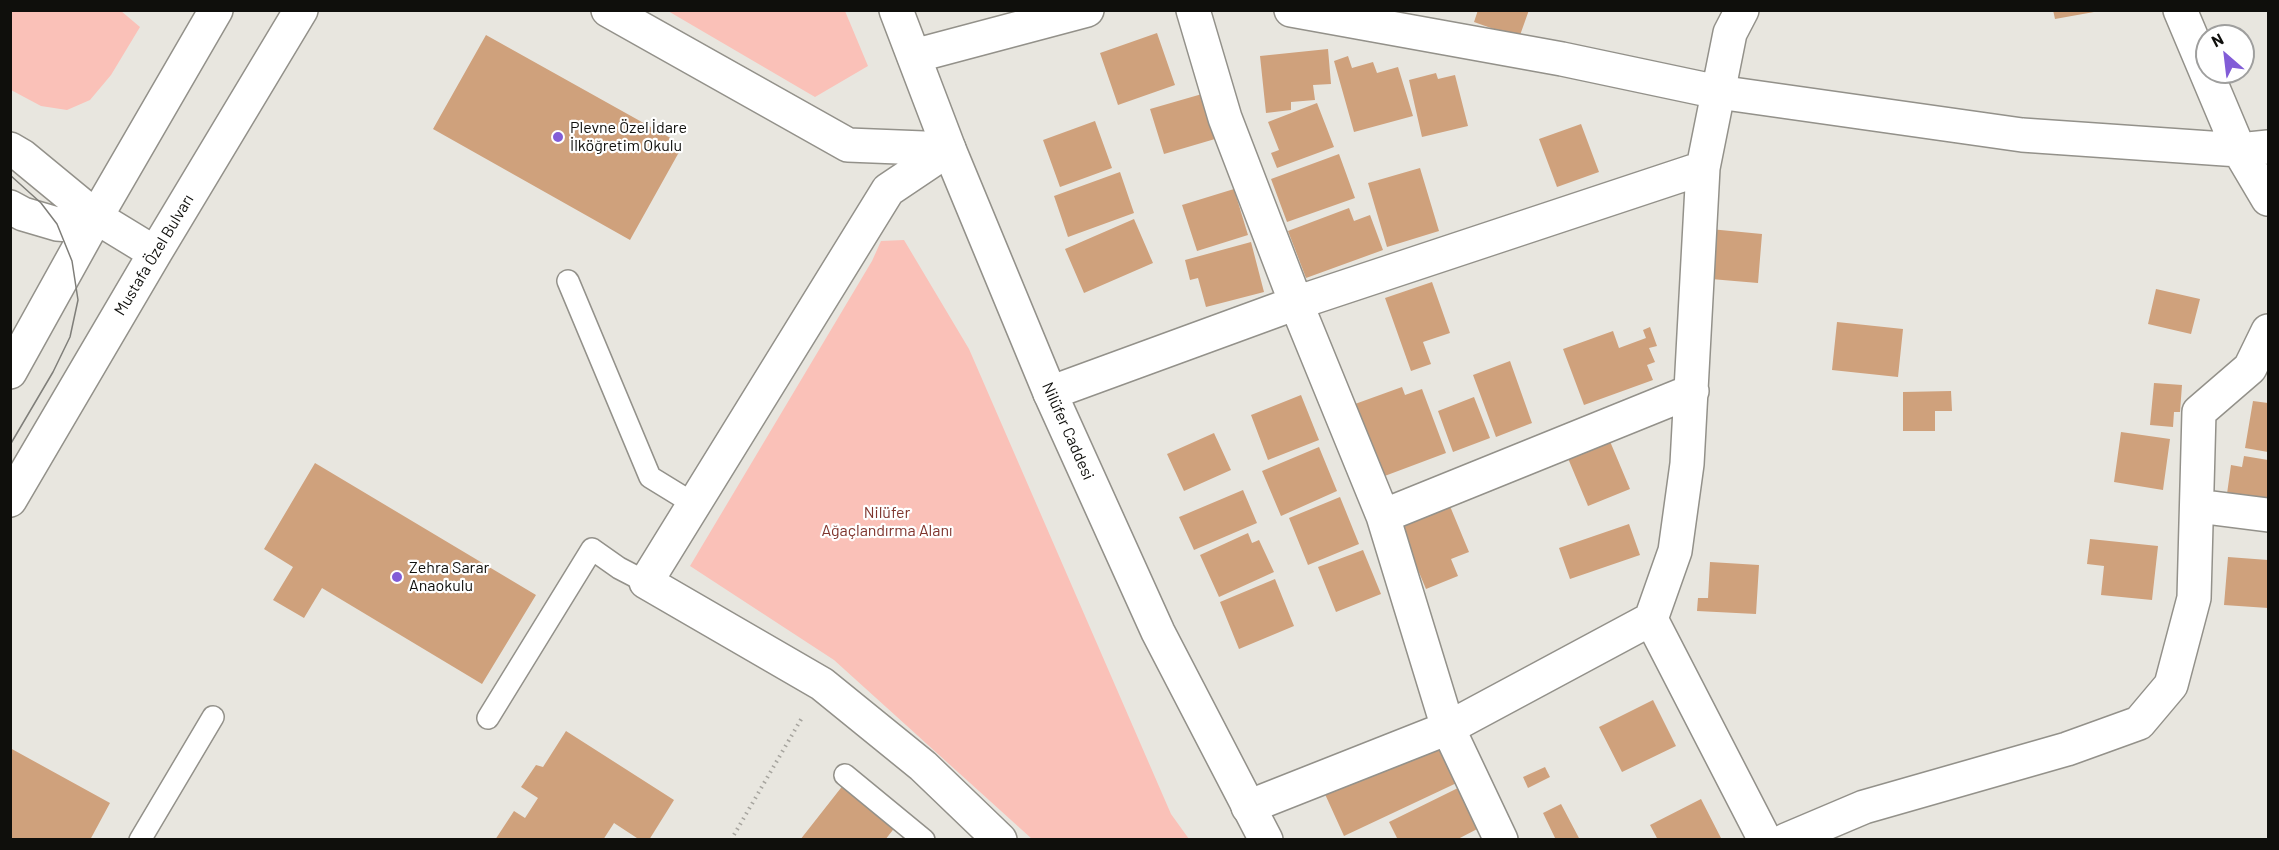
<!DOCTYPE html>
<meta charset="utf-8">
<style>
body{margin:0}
#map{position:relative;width:2279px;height:850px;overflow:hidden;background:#e8e6df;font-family:Barlow,sans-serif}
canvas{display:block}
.frame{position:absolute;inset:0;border:12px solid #0f0f0c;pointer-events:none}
.north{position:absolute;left:2195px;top:24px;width:60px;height:60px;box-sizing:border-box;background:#fff;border:2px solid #9f9f9e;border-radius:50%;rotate:332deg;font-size:16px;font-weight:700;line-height:24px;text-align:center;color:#0f0f0c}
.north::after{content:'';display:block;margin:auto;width:21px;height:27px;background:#825dd7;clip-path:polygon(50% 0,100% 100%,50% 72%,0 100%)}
</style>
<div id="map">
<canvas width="2279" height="850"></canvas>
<div class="frame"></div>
<div class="north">N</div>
</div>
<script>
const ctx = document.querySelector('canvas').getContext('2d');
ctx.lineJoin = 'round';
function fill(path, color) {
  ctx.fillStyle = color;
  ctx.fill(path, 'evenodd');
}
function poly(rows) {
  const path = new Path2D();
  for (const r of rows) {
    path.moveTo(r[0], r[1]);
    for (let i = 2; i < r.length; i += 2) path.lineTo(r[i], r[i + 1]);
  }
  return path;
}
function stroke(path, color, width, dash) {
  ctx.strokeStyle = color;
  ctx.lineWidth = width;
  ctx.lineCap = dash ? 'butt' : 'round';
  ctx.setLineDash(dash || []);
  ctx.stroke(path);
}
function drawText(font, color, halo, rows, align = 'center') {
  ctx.font = font + ' Barlow,sans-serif';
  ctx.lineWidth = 4.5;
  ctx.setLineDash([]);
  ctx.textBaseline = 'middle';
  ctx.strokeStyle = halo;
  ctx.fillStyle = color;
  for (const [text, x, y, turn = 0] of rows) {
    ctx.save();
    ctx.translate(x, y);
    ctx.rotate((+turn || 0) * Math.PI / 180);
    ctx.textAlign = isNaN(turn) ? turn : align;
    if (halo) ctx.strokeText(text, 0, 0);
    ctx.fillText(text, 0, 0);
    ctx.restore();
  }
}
fill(poly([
 [10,11,121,11,140,27,111,75,90,100,67,110,41,106,11,90],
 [668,11,845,11,868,66,815,97],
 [904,240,969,349,1171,814,1189,839,1032,839,834,660,690,566,872,261,881,241]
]), '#fac1b8');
fill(poly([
 [1478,10,1529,10,1519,38,1474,22],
 [2053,10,2094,10,2094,12,2055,19],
 [1157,33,1175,85,1118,105,1100,53],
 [486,35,683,145,630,240,433,129],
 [1328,49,1331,84,1313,85,1315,100,1291,102,1291,110,1266,113,1260,56],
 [1348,56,1352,68,1373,62,1377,73,1398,67,1413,116,1354,132,1334,61],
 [1436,73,1438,79,1455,75,1468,126,1422,137,1409,80],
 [1202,94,1215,139,1164,154,1150,109],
 [1317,103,1334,147,1277,168,1271,153,1279,150,1268,122],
 [1095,121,1112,168,1060,187,1043,140],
 [1581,124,1599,172,1557,187,1539,139],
 [1339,154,1355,198,1287,222,1271,179],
 [1420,168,1439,231,1387,247,1368,183],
 [1120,172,1134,213,1068,237,1054,196],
 [1234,189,1248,235,1197,251,1182,205],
 [1349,208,1354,221,1370,215,1383,250,1306,278,1288,231],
 [1134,219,1153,263,1084,293,1065,249],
 [1710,229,1762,234,1758,283,1711,279],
 [1251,242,1264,292,1206,307,1198,278,1190,280,1185,260],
 [1432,282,1450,333,1423,342,1431,364,1411,371,1385,298],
 [2156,289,2200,299,2191,334,2148,324],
 [1837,322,1903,329,1898,377,1832,370],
 [1650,327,1657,346,1649,348,1655,362,1647,365,1653,380,1584,405,1563,349,1613,331,1619,348,1646,338,1643,330],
 [1510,361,1532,423,1496,437,1473,375],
 [2154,383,2182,385,2180,412,2174,412,2173,427,2150,425],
 [1402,387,1405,395,1422,389,1446,453,1382,477,1355,404],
 [1951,391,1952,411,1935,411,1935,431,1903,431,1903,392],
 [1301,395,1319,440,1268,460,1251,415],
 [1474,397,1490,438,1453,452,1438,411],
 [2253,401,2268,403,2268,452,2245,448],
 [2121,432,2170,439,2163,490,2114,482],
 [1214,433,1231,470,1184,491,1167,454],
 [1609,439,1630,489,1588,506,1567,456],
 [1319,447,1337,491,1281,516,1262,471],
 [2244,456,2268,460,2268,508,2226,501,2231,465,2242,467],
 [315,463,536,595,482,684,322,588,304,618,273,600,293,567,264,549],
 [1243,490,1257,523,1194,550,1179,517],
 [1340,497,1359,544,1308,565,1289,518],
 [1447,499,1469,552,1451,559,1458,576,1426,589,1397,520],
 [1629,524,1640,555,1570,579,1559,548],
 [1248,533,1252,543,1259,540,1274,572,1219,597,1200,555],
 [2090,539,2158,546,2152,600,2101,595,2104,566,2087,564],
 [1363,550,1381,594,1336,612,1318,567],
 [2228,557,2268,560,2268,608,2224,605],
 [1710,562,1759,565,1756,614,1697,611,1698,598,1708,598],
 [1275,579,1294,626,1239,649,1220,602],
 [1653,700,1676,746,1622,772,1599,727],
 [566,731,674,800,649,840,640,840,614,823,603,840,495,840,514,811,525,818,538,798,521,787,536,765,543,767],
 [1443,737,1463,780,1344,836,1324,792],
 [10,748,110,803,90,840,10,840],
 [1545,767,1550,777,1528,788,1523,777],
 [844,784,896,826,885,840,800,840],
 [1462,786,1483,826,1456,840,1398,840,1389,822],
 [1701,799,1722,840,1658,840,1650,825],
 [1561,804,1580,840,1556,840,1543,813]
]), '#cfa17c');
const service = poly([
 [568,281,650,477,694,504],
 [488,718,592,549,619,568,646,582],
 [845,775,924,840],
 [140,840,213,717]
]);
const minor = poly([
 [608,10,848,145,949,149,888,190,646,582,822,684,923,766,1000,840],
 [1193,10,1225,118,1296,303,1383,516,1448,728,1501,840],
 [1291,10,1562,59,1718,92,2022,135,2239,150,2268,199],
 [2180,10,2239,150,2268,147],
 [914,56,1087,10],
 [1703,168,1687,464,1675,551,1651,619,1765,840],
 [1050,393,1296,303,1703,168,1730,33,1742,10],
 [2197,506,2268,515],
 [1383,516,1692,391],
 [1248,807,1448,728,1651,619],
 [1786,840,1864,807,2067,749,2139,723,2171,685,2194,598,2199,412,2250,368,2268,331]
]);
const tertiary = poly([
 [896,10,949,149,1050,393,1158,632,1266,840]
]);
const secondary = poly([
 [10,149,22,156,96,217,155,253],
 [10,207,23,214,57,224,70,225,96,217],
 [10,372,96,217,216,10],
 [10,500,155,253,301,10]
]);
stroke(service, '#93918a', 24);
stroke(minor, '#93918a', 36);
stroke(tertiary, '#93918a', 36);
stroke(secondary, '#93918a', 36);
stroke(poly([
 [731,840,803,716]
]), '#a6a49e', 4, [1.5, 4.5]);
stroke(service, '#fff', 21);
stroke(minor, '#fff', 33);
stroke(tertiary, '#fff', 33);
stroke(secondary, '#fff', 33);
stroke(poly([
 [10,175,41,203,57,224,72,261,78,300,70,337,53,372,10,445]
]), '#7f7e79', 1.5);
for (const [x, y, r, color] of [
 [558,137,6,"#825dd7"],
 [397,577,6,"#825dd7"]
]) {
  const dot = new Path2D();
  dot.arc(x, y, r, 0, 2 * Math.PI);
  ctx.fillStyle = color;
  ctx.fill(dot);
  stroke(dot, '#fff', 2);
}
drawText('16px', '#0f0f0c', '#fff', [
 ["Plevne Özel İdare",570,128],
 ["İlköğretim Okulu",570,146],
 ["Zehra Sarar",409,568],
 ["Anaokulu",409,586]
], 'left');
drawText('16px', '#0f0f0c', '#fff', [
 ["Mustafa Özel Bulvarı",154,255,-59],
 ["Nilüfer Caddesi",1068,431,66]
]);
drawText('16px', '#7f352d', '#fff', [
 ["Nilüfer",887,513],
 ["Ağaçlandırma Alanı",887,531]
]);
</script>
